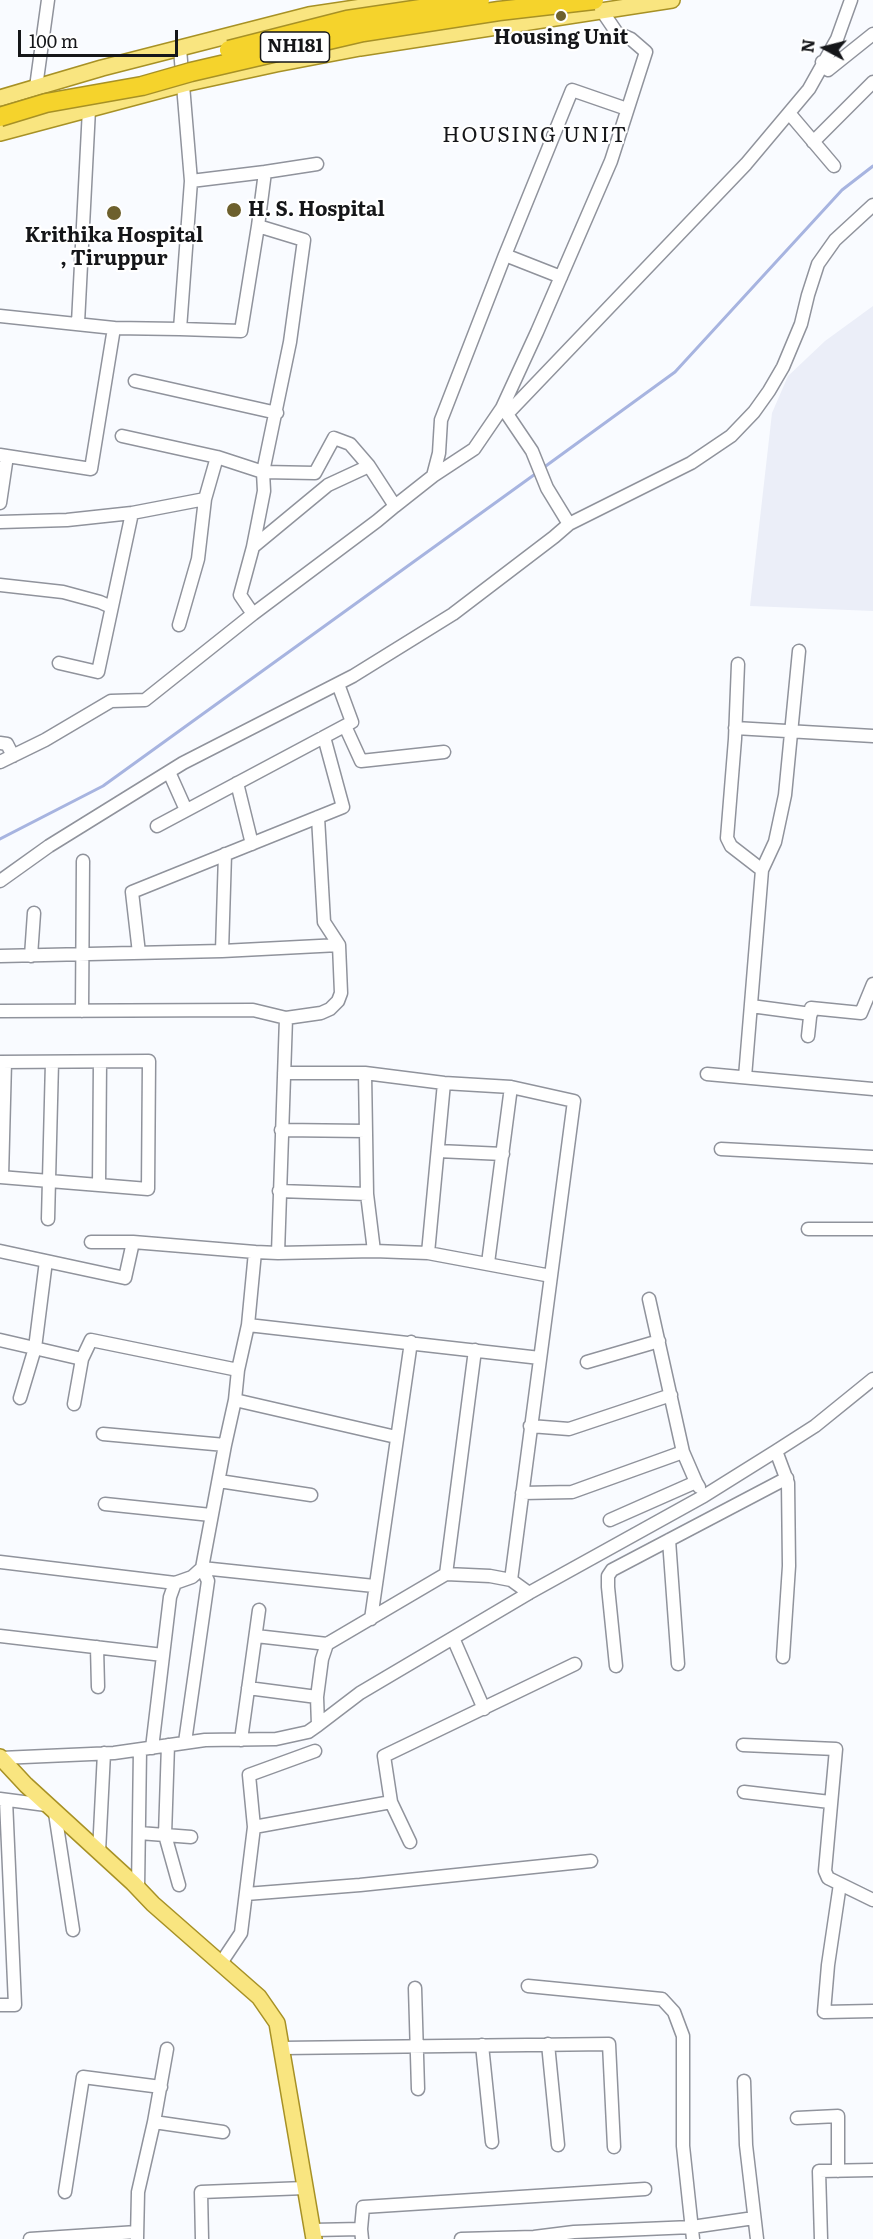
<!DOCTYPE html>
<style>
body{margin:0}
#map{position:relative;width:873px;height:2239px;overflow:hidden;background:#f9fbff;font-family:Literata,serif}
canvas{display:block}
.north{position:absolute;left:795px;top:18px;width:60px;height:60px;-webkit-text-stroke:4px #fff;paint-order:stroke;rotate:277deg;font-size:16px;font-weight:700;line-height:24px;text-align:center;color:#151619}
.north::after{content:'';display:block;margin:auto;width:21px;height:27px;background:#151619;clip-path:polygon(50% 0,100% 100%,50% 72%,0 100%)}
.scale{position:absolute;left:18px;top:30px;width:160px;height:27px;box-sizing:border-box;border:3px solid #151619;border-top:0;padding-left:8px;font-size:18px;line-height:21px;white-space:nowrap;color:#151619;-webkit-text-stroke:4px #fff;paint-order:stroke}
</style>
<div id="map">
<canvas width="873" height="2239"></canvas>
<div class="north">N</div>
<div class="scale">100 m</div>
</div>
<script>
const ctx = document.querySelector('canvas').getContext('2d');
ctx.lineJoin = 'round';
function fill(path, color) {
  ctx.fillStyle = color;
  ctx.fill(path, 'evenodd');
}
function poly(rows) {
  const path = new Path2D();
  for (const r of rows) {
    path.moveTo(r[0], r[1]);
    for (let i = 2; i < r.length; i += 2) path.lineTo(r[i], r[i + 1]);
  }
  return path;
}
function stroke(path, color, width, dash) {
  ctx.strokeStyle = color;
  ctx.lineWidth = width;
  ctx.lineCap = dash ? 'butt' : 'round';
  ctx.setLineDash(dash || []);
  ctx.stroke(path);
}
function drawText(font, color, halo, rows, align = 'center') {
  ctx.font = font + ' Literata,serif';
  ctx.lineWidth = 4.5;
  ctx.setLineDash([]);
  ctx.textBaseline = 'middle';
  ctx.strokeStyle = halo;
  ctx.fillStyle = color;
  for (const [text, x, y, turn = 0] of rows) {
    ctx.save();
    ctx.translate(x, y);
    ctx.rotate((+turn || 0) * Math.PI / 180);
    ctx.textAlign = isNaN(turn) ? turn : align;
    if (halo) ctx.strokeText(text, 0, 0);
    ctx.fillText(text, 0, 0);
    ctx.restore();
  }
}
fill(poly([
 [873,306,873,611,750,606,772,413,788,376,825,341]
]), '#ebeef8');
stroke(poly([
 [543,468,675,372,842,190,873,166],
 [0,839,103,786,538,472]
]), '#a7b4e0', 3);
const minor = poly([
 [180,49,191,181,180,329,241,331,258,226],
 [822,62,828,70,873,34],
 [36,87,48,0],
 [789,113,834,166],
 [813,142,873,82],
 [265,172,317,164],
 [191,181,265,172,258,226,304,240,290,342,263,472,264,491,253,547],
 [505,255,572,90,627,109],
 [0,316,114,328,180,329],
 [78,323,89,109],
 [135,381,277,413],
 [502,408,507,414,746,164,809,89,837,39,851,0],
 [507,414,532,451,547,488,569,524],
 [122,436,217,457],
 [0,455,91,469,114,328],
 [433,476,439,453,441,420,505,255,561,277],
 [0,503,7,456],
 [0,522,67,520,132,513,205,499,217,457,263,472,315,473,334,438,350,444,369,466],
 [0,585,63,592,100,602,111,607],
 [253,614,377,521,395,506],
 [179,625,198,559,205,499],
 [59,663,98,672,132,513],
 [738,664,735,739,727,838,731,846,762,870],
 [345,726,361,761,444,752],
 [735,728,873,736],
 [0,743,7,744,13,756],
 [0,762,45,740,111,701,145,700,253,614,240,595,253,547,328,485,369,466,395,506,433,476,474,449,502,408,537,332,611,161,646,52,631,39,617,33,602,11],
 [169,772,186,810],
 [237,783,252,844],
 [157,826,352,722,338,684],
 [0,881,49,846,183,763,353,676,453,614,554,537,569,524,691,463,731,436,754,412,769,391,783,367,801,324,808,295,818,264,835,240,873,205],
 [222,951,225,854],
 [139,953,132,892,343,807,324,737],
 [0,956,222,951,339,945],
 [31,956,34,913],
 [751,1006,811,1014],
 [0,1011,253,1010,286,1018,278,1253,255,1252,248,1325,238,1370,235,1400,225,1445,202,1568,208,1581,185,1742],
 [82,1011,83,861],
 [286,1018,321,1013,330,1009,338,1001,341,993,339,945,324,922,318,817],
 [808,1036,811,1008,861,1013,873,984],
 [0,1062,149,1061,148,1189,0,1177],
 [284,1073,365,1073,444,1083,511,1087,574,1101,511,1580],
 [365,1073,367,1194,374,1251],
 [707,1074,873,1089],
 [745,1077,762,870,775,842,785,795,799,651],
 [281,1130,366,1131],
 [721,1149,873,1157],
 [438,1151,503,1154],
 [2,1177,5,1062],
 [99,1185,100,1062],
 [279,1191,367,1194],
 [48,1219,52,1062],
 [808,1229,873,1229],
 [91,1242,133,1242,255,1252],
 [0,1251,125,1278,133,1242],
 [278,1253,374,1251,428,1253,551,1276],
 [428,1253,444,1083],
 [488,1263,511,1087],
 [649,1299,683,1452,696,1482],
 [248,1325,540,1358],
 [0,1340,82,1359],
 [587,1362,659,1341],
 [20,1398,35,1348,46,1261],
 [235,1400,396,1437],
 [74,1404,82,1359,91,1340,238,1370],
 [530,1426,569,1429,671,1395],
 [103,1434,225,1445],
 [776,1451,788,1483,789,1566,783,1657],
 [219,1481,311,1495],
 [522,1493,572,1492,683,1452],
 [105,1504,211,1515],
 [610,1520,696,1482,699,1487],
 [669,1540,678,1664],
 [0,1562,175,1583],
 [446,1574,475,1350],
 [371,1619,411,1342],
 [0,1636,163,1655],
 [256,1636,327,1644],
 [453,1638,484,1709],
 [97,1647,98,1687],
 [616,1666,608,1587,608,1576,612,1570,787,1478],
 [248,1688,317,1697],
 [318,1725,360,1693,529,1593,704,1496,776,1451,815,1426,873,1379],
 [241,1740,259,1610],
 [168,1745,165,1835,179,1885],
 [743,1745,836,1749,825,1871,828,1878,873,1900],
 [152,1748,170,1597,175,1583,192,1577,202,1568,374,1586],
 [1,1758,114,1753,205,1740,276,1739,308,1732,318,1725,317,1697,322,1659,327,1644,446,1574,490,1576,511,1580,529,1593],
 [744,1792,830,1802],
 [0,1799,46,1805],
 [391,1802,410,1842],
 [55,1813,73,1930],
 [254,1827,391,1802,384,1756,575,1664],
 [139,1833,191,1837],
 [99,1852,104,1753],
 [840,1884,828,1965,824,2012,873,2011],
 [138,1889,140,1750],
 [246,1894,360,1885,591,1861],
 [221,1963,241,1933,254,1827,249,1775,315,1751],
 [528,1986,662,1999,674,2012,683,2036,683,2146,693,2239],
 [415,1988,418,2089],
 [0,2005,15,2005,6,1800],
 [548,2044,558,2145],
 [482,2045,492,2142],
 [282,2048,609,2044,614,2147],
 [744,2081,746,2145,757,2239],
 [797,2118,838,2116,838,2171],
 [154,2122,167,2049],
 [65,2192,83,2077,161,2087],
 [361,2229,363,2207,645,2189],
 [313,2230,361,2229,362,2239],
 [30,2239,137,2232],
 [137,2239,138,2192,154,2122,223,2132],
 [202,2239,201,2192,305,2188],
 [461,2239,534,2237,574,2232,692,2227,754,2218],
 [821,2239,819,2171,873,2170]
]);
const major = poly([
 [0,98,102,68,309,15,408,0],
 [0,133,184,84,276,64,360,48,672,0],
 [0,1757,26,1785,133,1883,153,1904,259,1997,277,2023,314,2239]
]);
stroke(minor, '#90939c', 15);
stroke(major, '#a79125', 18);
stroke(minor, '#fff', 12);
stroke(major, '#f9e580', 15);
const highwayBridge = poly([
 [229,50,347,20,480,0],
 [0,117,46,103,142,86,191,72,363,32,499,11,594,0]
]);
stroke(highwayBridge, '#a79125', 21, []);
stroke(highwayBridge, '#f5d32c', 18);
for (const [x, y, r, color] of [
 [561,16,6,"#6d602d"],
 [234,210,8,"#6d602d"],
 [114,213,8,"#6d602d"]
]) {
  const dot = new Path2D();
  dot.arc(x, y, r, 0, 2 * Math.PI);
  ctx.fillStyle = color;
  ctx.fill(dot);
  stroke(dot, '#fff', 2);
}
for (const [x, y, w] of [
 [295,47,69]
]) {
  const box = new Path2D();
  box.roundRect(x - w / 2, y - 15, w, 30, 4.5);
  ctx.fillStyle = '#fff';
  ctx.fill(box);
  stroke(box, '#151619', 1.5);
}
drawText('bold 18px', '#151619', null, [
 ["NH181",295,47]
]);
drawText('bold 20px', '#151619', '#fff', [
 ["Housing Unit",561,38],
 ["H. S. Hospital",248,210,"left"],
 ["Krithika Hospital",114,236],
 [", Tiruppur",114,259]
]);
ctx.letterSpacing = '1.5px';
drawText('21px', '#151619', '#fff', [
 ["HOUSING UNIT",535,136]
]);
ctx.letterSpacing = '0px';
</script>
